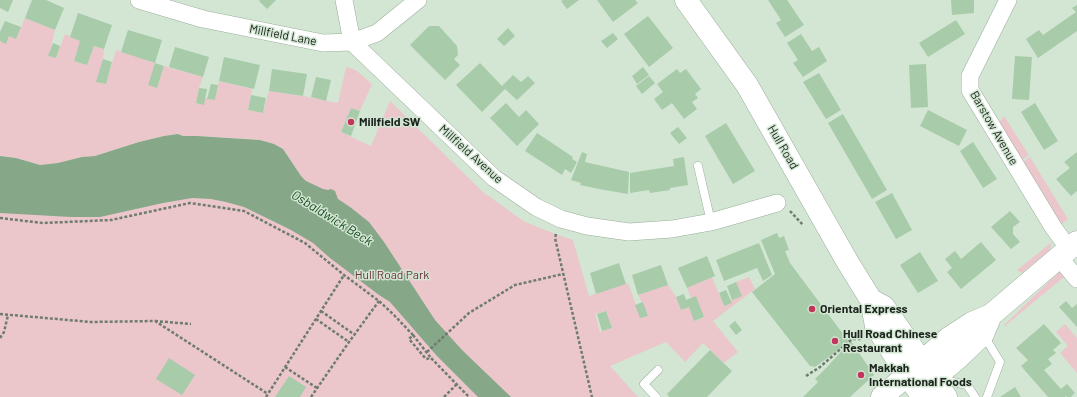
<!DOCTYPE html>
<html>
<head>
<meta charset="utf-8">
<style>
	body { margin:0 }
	canvas { display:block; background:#d2e6d3 }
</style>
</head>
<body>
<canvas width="1077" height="397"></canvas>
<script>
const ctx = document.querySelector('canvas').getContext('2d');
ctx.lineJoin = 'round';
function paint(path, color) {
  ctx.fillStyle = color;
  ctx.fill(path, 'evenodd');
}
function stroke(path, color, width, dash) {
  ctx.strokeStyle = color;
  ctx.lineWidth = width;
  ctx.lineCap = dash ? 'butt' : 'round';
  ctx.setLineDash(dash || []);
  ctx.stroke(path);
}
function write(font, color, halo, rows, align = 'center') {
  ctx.font = font + ' Barlow,sans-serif';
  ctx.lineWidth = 3;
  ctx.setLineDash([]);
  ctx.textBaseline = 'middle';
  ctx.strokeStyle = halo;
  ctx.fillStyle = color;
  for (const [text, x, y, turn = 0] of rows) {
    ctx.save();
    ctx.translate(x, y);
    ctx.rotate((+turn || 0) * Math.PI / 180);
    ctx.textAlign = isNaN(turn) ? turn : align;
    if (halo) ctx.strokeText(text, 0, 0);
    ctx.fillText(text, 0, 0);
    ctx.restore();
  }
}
const green = new Path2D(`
	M25 18 55 30 49 56 56 58 65 34 80 41 74 61 87 65 94 46 104 49 103 59 97 82 106 84 116 50 155 63 148 85 157 88 164 66 203 77 199 88 196 103 204 104 205 98 215 100 219 81 252 89 248 110 263 113 269 91 308 97 338 103 346 67 356 70 372 84 360 111 351 108 341 132 371 146 390 101 483 192 525 222 556 234 573 240 589 296 628 283 641 318 648 315 638 295 668 285 676 297 681 310 689 307 695 321 704 317 691 298 687 288 712 277 724 306 731 303 730 300H732L736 282 749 277 755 289 713 321 738 352 724 363 703 343 685 362 666 342 610 366 638 397H0V190L306 181 301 176 283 149 274 144 261 140 250 139 197 136H183L178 134 164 136 139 142 95 156 82 157 59 163 40 165 16 158 0 156V41L6 43 9 36 16 39ZM606 311 612 328 600 332 595 314Z
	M1004 116 1029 155 1020 161 998 124Z
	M1030 157 1068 219 1062 224 1058 221 1021 163Z
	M1052 242 1049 251 1022 273 1017 270Z
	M1060 271 1069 273 1005 326 1004 325Z
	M1065 324 1077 338V373L1060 353 1068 346 1056 332Z`);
const water = new Path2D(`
	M178 134 183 136H197L260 140 274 144 283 149 301 176 306 181 323 189 328 190 331 189 335 191 338 199 350 207 369 222 384 242 435 320 462 350 511 397H478L437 356 390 302 379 295 330 258 313 243 291 230 244 207 226 202 211 199 192 198 163 203 100 217H71L0 213V156L16 158 40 165 58 163 82 157 95 156 139 142 164 136Z`);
const building = new Path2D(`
	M0 0H13L8 12 0 8Z
	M32 0H46L64 8 55 30 25 18Z
	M260 0H276L267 9 259 1Z
	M563 0H579L567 9 561 1Z
	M597 0H635L638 3 613 22Z
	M768 0H787L804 25 785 37 776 23 781 20Z
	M951 0H974V13L952 15Z
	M1077 5V31L1038 58 1026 39 1039 30 1043 35 1076 12 1072 8Z
	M78 13 112 25 104 49 94 46 87 65 74 61 80 41 70 37Z
	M648 16 673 48 649 67 624 34Z
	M956 20 965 34 928 57 919 43Z
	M5 21 21 27 16 39 9 36 6 44 0 41V32Z
	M429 26H439L457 46 458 55 454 59 460 65 445 80 410 45Z
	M508 28 515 36 504 46 497 39Z
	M128 30 162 40 155 63 121 52Z
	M613 33 618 39 607 48 601 41Z
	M801 34 812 51 819 47 827 61 803 77 793 63 798 60 787 43Z
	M53 43 60 46 56 58 48 56Z
	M175 47 209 57 203 77 169 67Z
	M1015 56 1032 57 1029 100 1012 99Z
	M224 57 260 65 254 89 219 81Z
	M103 59 112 62 106 84 96 82Z
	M155 63 164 66 157 88 148 85Z
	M480 63 502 86 513 75 521 82 528 76 535 83 517 100 505 89 482 112 456 85Z
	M926 64 928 107 911 108 909 65Z
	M643 67 649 75 637 84 632 76Z
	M272 69 307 74 303 96 269 91Z
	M677 69 680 73 686 69 701 89 695 94 698 98 692 102 697 109 684 119 672 103 662 110 654 99 663 92 657 84Z
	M819 73 841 110 826 119 803 82Z
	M649 76 655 83 642 94 636 86Z
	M316 77 331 80 326 101 311 97Z
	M211 84 218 85 215 100 207 99Z
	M199 88 207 89 204 105 196 103Z
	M251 95 266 98 263 113 248 110Z
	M506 103 519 117 526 110 539 124 517 146 490 118Z
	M1035 103 1058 141 1044 150 1021 112Z
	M351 108 360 111 351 136 341 132Z
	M928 110 967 130 959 146 920 126Z
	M843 114 887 190 872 199 828 123Z
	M726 123 755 171 733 184 705 136Z
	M678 127 687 138 679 144 670 133Z
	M537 133 573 157 572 159 577 162 571 173 565 169 562 175 525 151Z
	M973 142 997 179 983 188 960 151Z
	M582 152 587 154 585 162 629 172 628 194 599 189 580 185 581 183 571 180Z
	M1077 152V191L1071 196 1056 179 1070 168 1064 162Z
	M684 157 688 185 670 188V190L650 193 649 190 630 193V173L674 166 673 159Z
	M892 193 912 230 896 239 875 202Z
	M1010 211 1020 222 1013 227V234L1020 242 1011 249 991 227Z
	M777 233 779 238 784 236 789 250 785 251 790 263 849 342 815 367 810 366 752 292 775 274 761 240Z
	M981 242 996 260 961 289 947 272 952 268 945 259 955 251 961 259Z
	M759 243 772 275 763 281 757 268 724 281 716 260Z
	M920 252 938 281 918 293 900 265Z
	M707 256 715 276 687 288 678 268Z
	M619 263 626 284 596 294 590 273Z
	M661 265 668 285 638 295 632 275Z
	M736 282 742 296 732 300 727 286Z
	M726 290 732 303 724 306 719 293Z
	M684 294 686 300 696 296 704 317 694 321 689 307 681 310 676 297Z
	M1066 301 1072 308 1077 304V327L1059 307Z
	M643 302 648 316 640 318 635 305Z
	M606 311 612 328 602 331 597 314Z
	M735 321 742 330 736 335 729 326Z
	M1044 324 1061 343 1053 350 1056 353 1048 359 1052 364 1044 370 1061 389 1067 384 1075 393 1071 397H1067L1066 396 1065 397H1048L1021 366 1028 360 1016 348Z
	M851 341 874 375 850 397H803L818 382 815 379 827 367Z
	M710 350 732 371 707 397H669L667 394Z
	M169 358 195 375 182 395 156 379Z
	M289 376 306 387 300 397H275Z
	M1015 387 1021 397H1000Z`);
const path = new Path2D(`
	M790 211 803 225
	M0 218 43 223 111 220 190 203 244 211 305 243 344 275 379 301 394 315 413 335 409 339 426 359 431 358 469 397
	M556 234 555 238 592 397
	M321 311 355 335
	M0 314 91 322 155 321 268 394
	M316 319 349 342
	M155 321 191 324
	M413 335 431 358
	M0 338 4 332 8 315
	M427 352 469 313 487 302 515 285 563 274
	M285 367 317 388
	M806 376 820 367 852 339H861
	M266 397 344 275
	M311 397 349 342 379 301
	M444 397 456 385`);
const lane = new Path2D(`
	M698 166 711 222
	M983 334 1000 362 987 397
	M940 379 967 385 975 397
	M656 397 644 384 658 370`);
const street = new Path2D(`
	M139 0 203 19 323 43 352 42 377 33 418 0
	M344 0 352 42 494 178 536 207 561 219 587 226 629 232 672 229 711 222 777 203
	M1008 0 970 76V90L1053 227 1069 249
	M1059 257 1077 279`);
const secondary = new Path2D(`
	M919 391 959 357 983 334 991 315
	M882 397 949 338 972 323 991 315 1077 242`);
const primary = new Path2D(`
	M686 0 747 85 847 261 871 300 876 326 907 375 923 397
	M871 300 884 307 946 397`);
const markers = [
	[351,122,4,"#c4355c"],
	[812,309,4,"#c4355c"],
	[835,341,4,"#c4355c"],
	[861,375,4,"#c4355c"]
];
const streetNames = [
	["Millfield Lane",283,35,11],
	["Barstow Avenue",994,128,60],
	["Hull Road",783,147,60],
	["Millfield Avenue",471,154,42]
];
const poiNames = [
	["Millfield SW",359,122],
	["Oriental Express",820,309],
	["Hull Road Chinese",843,334],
	["Restaurant",843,348],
	["Makkah",869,368],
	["International Foods",869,382]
];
const parkNames = [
	["Hull Road Park",392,275]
];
const waterNames = [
	["Osbaldwick Beck",332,218,32]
];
paint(green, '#ebc7cc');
paint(water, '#86a788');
paint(building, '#a8cbaa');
stroke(lane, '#9aad9b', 9);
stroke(street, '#9aad9b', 18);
stroke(secondary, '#9aad9b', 23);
stroke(primary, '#9aad9b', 23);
stroke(path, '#6e7b6f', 2.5, [3, 2]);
stroke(lane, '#fff', 8);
stroke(street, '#fff', 17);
stroke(secondary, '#fff', 22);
stroke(primary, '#fff', 22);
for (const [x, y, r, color] of markers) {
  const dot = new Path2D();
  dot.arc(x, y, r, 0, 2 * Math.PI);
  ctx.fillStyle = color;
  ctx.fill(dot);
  stroke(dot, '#d2e6d3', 1.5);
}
write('12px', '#1c231c', '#d2e6d3', streetNames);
write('bold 12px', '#1c231c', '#d2e6d3', poiNames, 'left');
write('12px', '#6c2f3c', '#d2e6d3', parkNames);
write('italic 13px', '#1a4b21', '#d2e6d3', waterNames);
</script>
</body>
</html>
